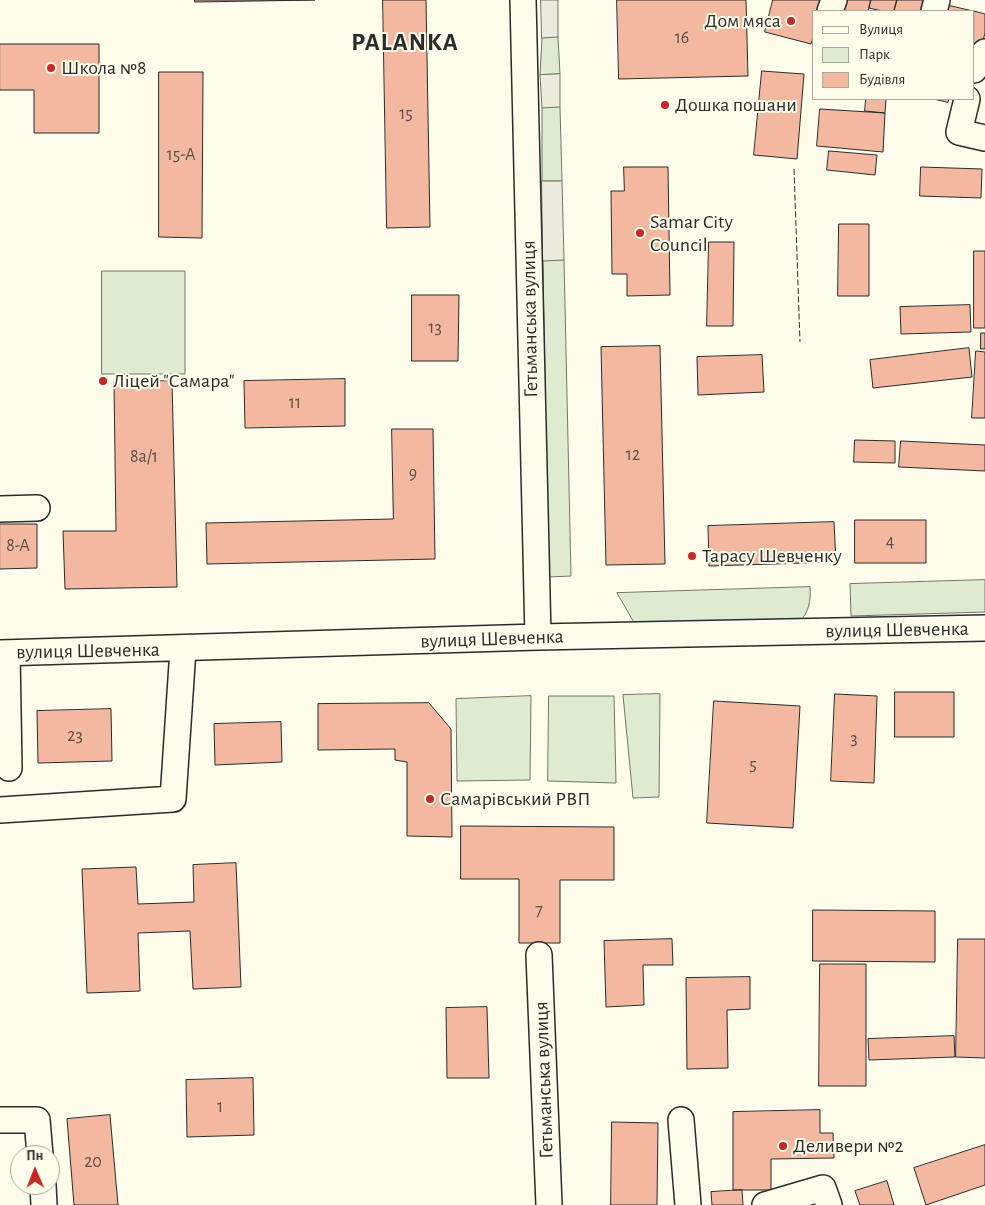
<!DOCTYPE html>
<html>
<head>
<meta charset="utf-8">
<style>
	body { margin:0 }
	#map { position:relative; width:985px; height:1205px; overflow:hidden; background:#fdfbea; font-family:"Alegreya Sans",sans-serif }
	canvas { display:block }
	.legend { position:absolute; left:812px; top:10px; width:162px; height:90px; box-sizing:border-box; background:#fdfbea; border:1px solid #a9a89e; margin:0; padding:6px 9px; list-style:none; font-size:15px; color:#2b2b2b }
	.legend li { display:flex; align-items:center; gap:10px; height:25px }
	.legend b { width:25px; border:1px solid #a9a89e }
	.north { position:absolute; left:10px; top:1145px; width:50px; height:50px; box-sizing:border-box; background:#fdfbea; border:1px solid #a9a89e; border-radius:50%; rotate:359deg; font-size:14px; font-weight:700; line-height:20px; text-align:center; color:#2b2b2b }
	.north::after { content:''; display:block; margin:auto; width:18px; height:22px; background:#c62828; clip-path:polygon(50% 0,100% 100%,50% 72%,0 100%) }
</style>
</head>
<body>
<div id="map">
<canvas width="985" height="1205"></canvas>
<ul class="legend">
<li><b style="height:6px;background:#fdfbea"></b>Вулиця</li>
<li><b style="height:14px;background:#deebd1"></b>Парк</li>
<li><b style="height:14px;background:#f2b8a0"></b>Будівля</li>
</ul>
<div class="north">Пн</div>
</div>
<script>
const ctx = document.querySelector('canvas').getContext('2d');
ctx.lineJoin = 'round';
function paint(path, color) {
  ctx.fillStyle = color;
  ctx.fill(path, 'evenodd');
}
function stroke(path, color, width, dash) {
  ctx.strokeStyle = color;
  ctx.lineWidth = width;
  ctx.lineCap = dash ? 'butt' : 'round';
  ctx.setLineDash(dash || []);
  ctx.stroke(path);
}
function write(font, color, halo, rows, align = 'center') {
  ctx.font = font + ' "Alegreya Sans",sans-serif';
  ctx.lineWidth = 4;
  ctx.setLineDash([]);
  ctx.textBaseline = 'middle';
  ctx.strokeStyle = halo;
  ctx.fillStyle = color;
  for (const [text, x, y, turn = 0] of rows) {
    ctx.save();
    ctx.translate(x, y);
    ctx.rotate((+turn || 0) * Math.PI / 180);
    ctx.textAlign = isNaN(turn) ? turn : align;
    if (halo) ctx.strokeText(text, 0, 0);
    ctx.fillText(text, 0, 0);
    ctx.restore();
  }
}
const green = new Path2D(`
	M558 37 560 74 540 75 542 38Z
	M560 107 562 181H542V108Z
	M564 260 571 576 548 577 543 261Z
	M102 271H185V374H102Z
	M985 580V612L851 616 850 584Z
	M810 587C811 602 809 611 799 623L636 626 617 593Z
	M660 694 659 797 633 798 623 695Z
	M531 696 530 780 457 781 456 699Z
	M549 696H614L616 783 548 781Z`);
const parking = new Path2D(`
	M541 0H558V37L542 38Z
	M560 74V107L542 108 540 75Z
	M542 181H562L564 260 543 261Z`);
const building = new Path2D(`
	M195 0H315L195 2Z
	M383 0H426L430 227 387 228Z
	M617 0H746L748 76 619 79Z
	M773 0H823L820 11H814V34L811 44 765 32Z
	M847 0H871L868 11H844Z
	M871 0H897L894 11H882L869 8Z
	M897 0H926L923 11H894Z
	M947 5 973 11H945Z
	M974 11 985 14V33L981 48 974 46Z
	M0 44H99V133H34V90H0Z
	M762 71 804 74 797 159 754 155Z
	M159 72H203L202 238 159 237Z
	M866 99H886L885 113 865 111Z
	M934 99H949L948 102Z
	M820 109 885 113 883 152 817 146Z
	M829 151 877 155 875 175 827 170Z
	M624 167H668L670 295 627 296V274H612L611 191H624Z
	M921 167 982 169 981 198 920 196Z
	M839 224H869V296H838Z
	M709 242H734L733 326H707Z
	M974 251H985V328H974Z
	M412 295H459L458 361H412Z
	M970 305 971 332 901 334 900 307Z
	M981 333H985V349H981Z
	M660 346 665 564 606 565 601 347Z
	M969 348 972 377 873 388 870 360Z
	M976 351 985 352V418H972Z
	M762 355 764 392 698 395 697 357Z
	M345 379V426L245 428 244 381Z
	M172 381 177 587 65 589 63 531H116L114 382Z
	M392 429H433L435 559 207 564 206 523 393 519Z
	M855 440 895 441V463L854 462Z
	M901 441 985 445V471L899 467Z
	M855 520H926V563H855Z
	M834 522 836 562 709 566 708 526Z
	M0 524H37V568L0 569Z
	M895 692H954V737H895Z
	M835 694 877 696 874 783 831 781Z
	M714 701 800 706 793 828 707 823Z
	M429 703 451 729 452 837 407 836V762L395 760V749L318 750V704Z
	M111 709 112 761 38 763 37 711Z
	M281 722 282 762 215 765 214 724Z
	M461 826 614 827V880H560V943H519V879H461Z
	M236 863 241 987 193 989 190 931 138 933 140 991 87 993 82 869 136 867 138 904 194 902 193 865Z
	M813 910 935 911V962L813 961Z
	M672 939 673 965H643L644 1005 606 1007 604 941Z
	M958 939H985V1058L956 1057Z
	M820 964H866V1086H819Z
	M750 977V1009L727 1010 728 1068 687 1069 686 978Z
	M487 1007 489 1078H447L446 1008Z
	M954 1036 955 1057 869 1060 868 1039Z
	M253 1078 254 1135 187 1137 186 1080Z
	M820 1110V1133H833L834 1158 771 1159V1190H733V1112Z
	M110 1115 118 1205H74L67 1119Z
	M612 1122 658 1123 657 1205H611Z
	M985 1145V1185L926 1205 914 1168Z
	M887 1181 894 1205H860L855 1191Z
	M742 1190 743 1205H712L711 1192Z`);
const minor = new Path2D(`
	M523 0 538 637
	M830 11 834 0
	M934 11 937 0
	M974 70 975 63 985 52
	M967 99 959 132 985 138
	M0 509 37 508
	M0 653 538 637 985 628
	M7 653 9 768
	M0 810 173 799 183 649
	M539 955 549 1205
	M0 1120H37L40 1155
	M681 1120 688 1205
	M43 1185 44 1205
	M765 1205 823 1188 829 1205`);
const fence = new Path2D(`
	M794 169 800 342`);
const markers = [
	[791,21,5,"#c62828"],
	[51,68,5,"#c62828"],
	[665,105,5,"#c62828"],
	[640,233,5,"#c62828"],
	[103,381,5,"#c62828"],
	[692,556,5,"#c62828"],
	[430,799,5,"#c62828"],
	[783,1146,5,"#c62828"]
];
const numberNames = [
	["16",682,38],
	["15",406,114],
	["15-А",181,155],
	["13",435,328],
	["11",295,403],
	["12",633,455],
	["8а/1",144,457],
	["9",413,474],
	["4",890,542],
	["8-А",18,546],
	["23",75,736],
	["3",854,739],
	["5",753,765],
	["7",539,911],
	["1",220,1107],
	["20",93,1162]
];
const poiNames = [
	["Дом мяса",781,21,"right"],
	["Школа №8",61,68],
	["Дошка пошани",675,105],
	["Samar City",650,222],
	["Council",650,245],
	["Ліцей \"Самара\"",113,381],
	["Тарасу Шевченку",702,556],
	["Самарівський РВП",440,799],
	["Деливери №2",793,1146]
];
const streetNames = [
	["Гетьманська вулиця",530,319,-91],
	["вулиця Шевченка",897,630,-1],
	["вулиця Шевченка",492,639,-2],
	["вулиця Шевченка",88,651,-1],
	["Гетьманська вулиця",544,1080,-92]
];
const districtNames = [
	["PALANKA",405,42]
];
paint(green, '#deebd1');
stroke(green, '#74746e', 1);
paint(parking, '#eceadb');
stroke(parking, '#74746e', 1);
paint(building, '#f2b8a0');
stroke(building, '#2b2b2b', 1);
stroke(minor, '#2b2b2b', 28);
stroke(minor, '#fdfbea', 25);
stroke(fence, '#2b2b2b', 1, [6, 2.5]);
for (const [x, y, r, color] of markers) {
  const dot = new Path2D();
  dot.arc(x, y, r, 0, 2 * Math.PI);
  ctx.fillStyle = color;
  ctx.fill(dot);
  stroke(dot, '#fdfbea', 2);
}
write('18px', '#5d4e48', null, numberNames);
write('20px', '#2b2b2b', '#fdfbea', poiNames, 'left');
write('20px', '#2b2b2b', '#fdfbea', streetNames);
ctx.letterSpacing = '1px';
write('bold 25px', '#2b2b2b', '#fdfbea', districtNames);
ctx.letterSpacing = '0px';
</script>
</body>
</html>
